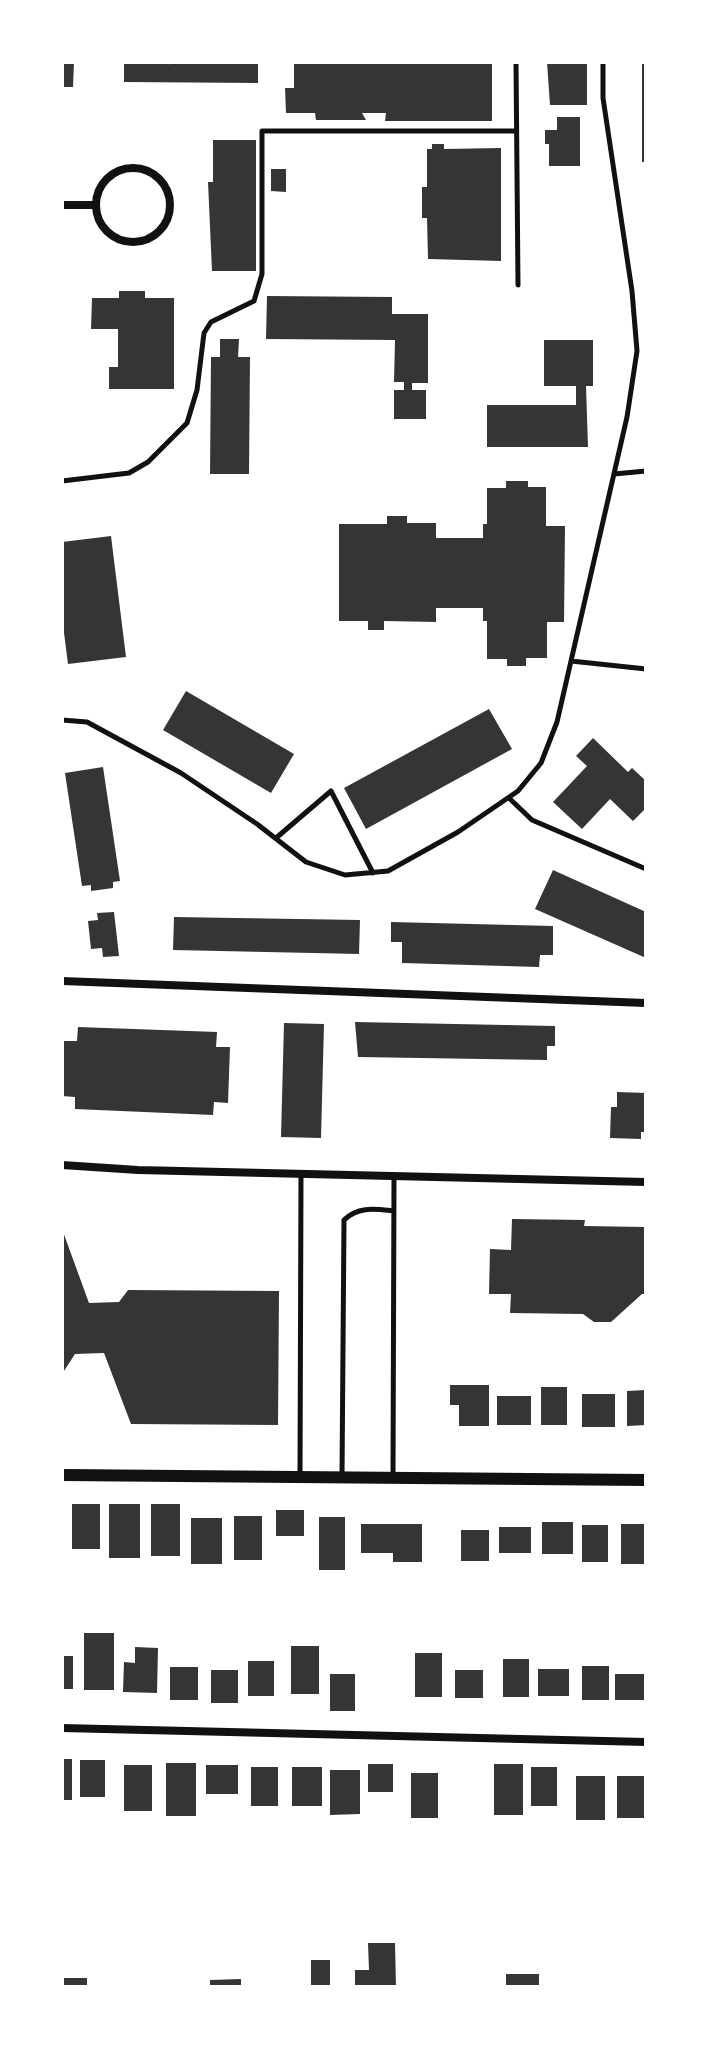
<!DOCTYPE html>
<html>
<head>
<meta charset="utf-8">
<style>
	body { margin:0 }
	#map { position:relative; width:708px; height:2049px; overflow:hidden; background:#fff; font-family:Overpass,sans-serif }
	canvas { display:block }
	.frame { position:absolute; inset:0; border:64px solid #fff; pointer-events:none }
</style>
</head>
<body>
<div id="map">
<canvas width="708" height="2049"></canvas>
<div class="frame"></div>
</div>
<script>
const ctx = document.querySelector('canvas').getContext('2d');
ctx.lineJoin = 'round';
function paint(path, color) {
  ctx.fillStyle = color;
  ctx.fill(path, 'evenodd');
}
function stroke(path, color, width, dash) {
  ctx.strokeStyle = color;
  ctx.lineWidth = width;
  ctx.lineCap = dash ? 'butt' : 'round';
  ctx.setLineDash(dash || []);
  ctx.stroke(path);
}
const building = new Path2D(`
	M62 62H74L73 87H62Z
	M124 62H168V65L169 62H258V83L124 82Z
	M294 62H492V121H385L386 113H362L366 120H316L315 113H286L285 88H294Z
	M547 62H587V105H550Z
	M642 62H646V162H642Z
	M557 117H580V166H549V144H545V130H557Z
	M213 140H256V271H212L208 182H213Z
	M432 144H444V149L501 148V261L428 259 427 218H422V187H427V149H432Z
	M271 169H286V192L271 191Z
	M119 291H145V298H174V389H109V367H118V329H91L92 298H119Z
	M267 296 392 297V314H428V383H412V390H426V419H394V390H404V382H394L395 340 266 339Z
	M220 339H239L238 357H250L249 474H210L211 357H220Z
	M544 340H593V386H586L588 447H487V405H576V386H544Z
	M506 481H528V487H546V526H565L564 622H547V658H526V666H507V659H487V621H483V608H436V622L384 621V630H368V621H339V524H387V516H407V523H436V538H483V524H487V488H506Z
	M111 536 126 657 68 664 62 617V542Z
	M186 691 294 754 271 793 163 730Z
	M489 709 512 749 366 829 344 788Z
	M593 738 628 772 632 768 646 781V808L633 821 610 799 582 829 553 802 587 766 576 756Z
	M103 767 120 881 113 882V888L91 891V885L82 886 65 773Z
	M553 870 646 912V958L535 909Z
	M114 912 119 956 103 957 102 948 91 949 88 921 98 920 97 913Z
	M174 917 360 920 359 954 173 950Z
	M391 922 553 926V955H540L539 967 402 963V942H391Z
	M355 1022 555 1026V1046H547V1060L358 1057Z
	M284 1023 324 1024 321 1138 281 1137Z
	M78 1027 217 1032 216 1047H230L228 1103 214 1102 213 1115 75 1109V1097L62 1096 64 1041H77Z
	M617 1092 646 1093V1132H641V1139L610 1138 611 1107H617Z
	M512 1219 585 1220 584 1226 646 1227V1294H642L611 1322H594L583 1314 510 1313 511 1294H489L490 1249 511 1250Z
	M62 1229 89 1303 119 1302 128 1290 279 1291 278 1425 131 1424 104 1353 75 1354 62 1374Z
	M450 1385H489V1426H459V1405H450Z
	M541 1387H567V1425H541Z
	M646 1390V1425L627 1426V1391Z
	M582 1394H615V1427H582Z
	M497 1396H531V1425H497Z
	M72 1504H100V1549H72Z
	M109 1504H140V1558H109Z
	M151 1504H180V1556H151Z
	M276 1510H304V1536H276Z
	M234 1516H262V1560H234Z
	M319 1517H345V1570H319Z
	M191 1518H222V1564H191Z
	M542 1522H573V1554H542Z
	M361 1524H422V1562H393V1553H361Z
	M621 1524H646V1564H621Z
	M582 1525H608V1562H582Z
	M499 1527H531V1553H499Z
	M461 1530H489V1561H461Z
	M84 1633H114V1690H84Z
	M291 1646H319V1694H291Z
	M135 1647 158 1648 157 1693 123 1692 124 1662 135 1663Z
	M415 1653H442V1697H415Z
	M62 1656H73V1689H62Z
	M503 1659H529V1697H503Z
	M248 1661H274V1696H248Z
	M582 1666H609V1700H582Z
	M170 1667H198V1700H170Z
	M538 1669H569V1696H538Z
	M211 1670H238V1703H211Z
	M455 1670H483V1698H455Z
	M330 1674H355V1711H330Z
	M615 1674H646V1700H615Z
	M62 1759H72V1800H62Z
	M80 1760H105V1797H80Z
	M166 1763H196V1816H166Z
	M368 1764H393V1792H368Z
	M494 1764H523V1815H494Z
	M124 1765H152V1811H124Z
	M206 1765H238V1794H206Z
	M251 1767H278V1806H251Z
	M292 1767H322V1806H292Z
	M531 1767H557V1806H531Z
	M330 1770H360V1814L330 1815Z
	M411 1773H438V1818H411Z
	M576 1776H605V1820H576Z
	M617 1776H646V1818H617Z
	M368 1943H395L396 1987H355V1970H369Z
	M311 1960H330V1987H311Z
	M506 1974H539V1987H506Z
	M62 1978H87V1987H62Z
	M241 1979V1987H210V1980Z`);
const service = new Path2D(`
	M516 62 518 285
	M614 474 646 471
	M62 481 129 473 148 462 187 423 197 390 204 333 211 322 254 301 262 274V131H516
	M571 661 646 669
	M62 720 87 722 181 773 257 824 306 862 345 875 388 871 458 832 518 791 541 763 557 722 627 417 637 351 632 291 603 98V62
	M509 798 532 820 646 869
	M276 838 331 791 373 873
	M342 1476 344 1220C358 1206 375 1209 394 1211
	M393 1476 394 1177
	M300 1477 301 1174`);
const minor = new Path2D(`
	M96 205a37 37 0 1 1 74 0a37 37 0 1 1-74 0Z
	M62 205H96
	M62 981 646 1003
	M62 1165 138 1170 646 1182
	M62 1728 646 1742`);
const tertiary = new Path2D(`
	M62 1475 646 1480`);
paint(building, '#353535');
stroke(service, '#111', 5);
stroke(minor, '#111', 8);
stroke(tertiary, '#111', 12);
</script>
</body>
</html>
